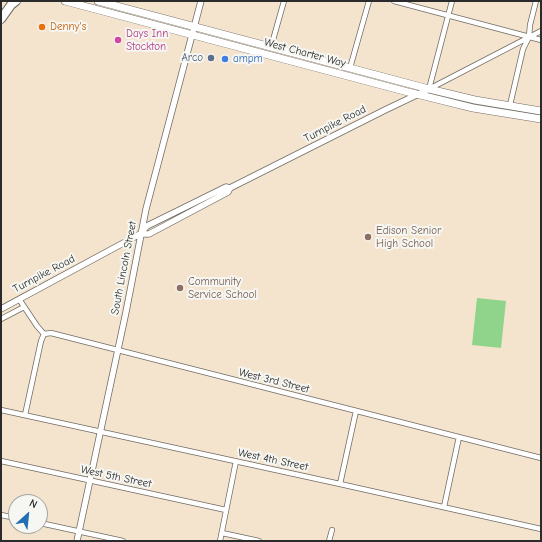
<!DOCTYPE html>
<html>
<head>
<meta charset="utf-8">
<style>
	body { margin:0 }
	#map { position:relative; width:542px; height:542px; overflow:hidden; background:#f4e4ce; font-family:"Comic Neue",sans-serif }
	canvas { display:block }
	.frame { position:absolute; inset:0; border:2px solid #2b2b2b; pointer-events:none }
	.north { position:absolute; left:8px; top:494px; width:40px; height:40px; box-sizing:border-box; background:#f6f6f2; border:1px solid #a5a5a2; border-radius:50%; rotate:27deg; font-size:11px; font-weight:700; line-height:16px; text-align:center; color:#2b2b2b }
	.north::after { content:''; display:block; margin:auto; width:14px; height:18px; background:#1f6fb2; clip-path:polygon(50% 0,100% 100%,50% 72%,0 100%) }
</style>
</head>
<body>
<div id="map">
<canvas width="542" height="542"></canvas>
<div class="frame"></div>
<div class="north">N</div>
</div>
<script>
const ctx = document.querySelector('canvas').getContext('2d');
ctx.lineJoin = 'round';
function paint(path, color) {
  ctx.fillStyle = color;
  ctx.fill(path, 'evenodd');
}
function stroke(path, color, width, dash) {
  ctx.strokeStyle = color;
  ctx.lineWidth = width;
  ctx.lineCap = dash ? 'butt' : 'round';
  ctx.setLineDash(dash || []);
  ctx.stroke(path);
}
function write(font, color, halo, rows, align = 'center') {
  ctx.font = font + ' "Comic Neue",sans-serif';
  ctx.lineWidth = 4;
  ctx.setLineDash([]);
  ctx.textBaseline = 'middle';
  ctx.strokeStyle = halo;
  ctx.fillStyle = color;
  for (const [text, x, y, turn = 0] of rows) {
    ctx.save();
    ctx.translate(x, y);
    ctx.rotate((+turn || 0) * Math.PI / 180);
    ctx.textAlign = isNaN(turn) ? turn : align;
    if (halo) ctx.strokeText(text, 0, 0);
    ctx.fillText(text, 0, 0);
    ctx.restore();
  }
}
const green = new Path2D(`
	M477 298 506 301 501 348 472 345Z`);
const minor = new Path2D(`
	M394 1 541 40
	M271 47 284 1
	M350 68 369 1
	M429 89 541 31
	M429 89 452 1
	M510 105 523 49 529 37 530 25 536 1
	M19 299 37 326 44 334 51 333 541 458
	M1 319 24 307
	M1 410 340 484 541 529
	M25 415 41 341 44 334
	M1 461 226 510
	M340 484 356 411
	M444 507 459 437
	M1 515 16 518
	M40 523 123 541
	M222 533 259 541
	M220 541 236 461
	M329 541 332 530`);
const tertiary = new Path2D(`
	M140 234H149L228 192 230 188 385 110 429 89
	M1 309 140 234 147 226 222 189 226 187 230 188
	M77 541 126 312 146 209 201 1`);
const primary = new Path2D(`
	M65 1 404 91 473 108 541 119
	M98 1 429 89 475 100 541 111`);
const motorway = new Path2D(`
	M1 19 11 5 16 1`);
const markers = [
	[42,27,4,"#e8710a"],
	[118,40,4,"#d1479c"],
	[211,58,4,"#5c6f8a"],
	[225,59,4,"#3f7fe0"],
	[368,237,4,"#8d6e63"],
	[180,288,4,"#8d6e63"]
];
const foodNames = [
	["Denny's",50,27]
];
const hotelNames = [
	["Days Inn",126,34],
	["Stockton",126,47]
];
const streetNames = [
	["West Charter Way",305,53,15],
	["Turnpike Road",335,124,-27],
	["South Lincoln Street",124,268,-79],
	["Turnpike Road",44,274,-28],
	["West 3rd Street",274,381,14],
	["West 4th Street",273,460,12],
	["West 5th Street",116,477,12]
];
const serviceNames = [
	["Arco",203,58]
];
const shopNames = [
	["ampm",233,59]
];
const educationNames = [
	["Edison Senior",376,231],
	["High School",376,244],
	["Community",188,282],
	["Service School",188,295]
];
paint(green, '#90d38b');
stroke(minor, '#716c64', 6);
stroke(tertiary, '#716c64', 7);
stroke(primary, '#716c64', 8);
stroke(motorway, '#716c64', 10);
stroke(minor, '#fff', 4.5);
stroke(tertiary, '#fff', 5.5);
stroke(primary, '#fff', 7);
stroke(motorway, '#fff', 8);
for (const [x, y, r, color] of markers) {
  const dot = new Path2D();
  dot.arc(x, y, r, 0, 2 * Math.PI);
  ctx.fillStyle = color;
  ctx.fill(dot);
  stroke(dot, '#f6f6f2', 1.5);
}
write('11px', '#c56008', '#f6f6f2', foodNames, 'left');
write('11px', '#b23c85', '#f6f6f2', hotelNames, 'left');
write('11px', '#2b2b2b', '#f6f6f2', streetNames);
write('11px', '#4e5e75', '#f6f6f2', serviceNames, 'right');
write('11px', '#366cbe', '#f6f6f2', shopNames, 'left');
write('11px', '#785e54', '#f6f6f2', educationNames, 'left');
</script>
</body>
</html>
